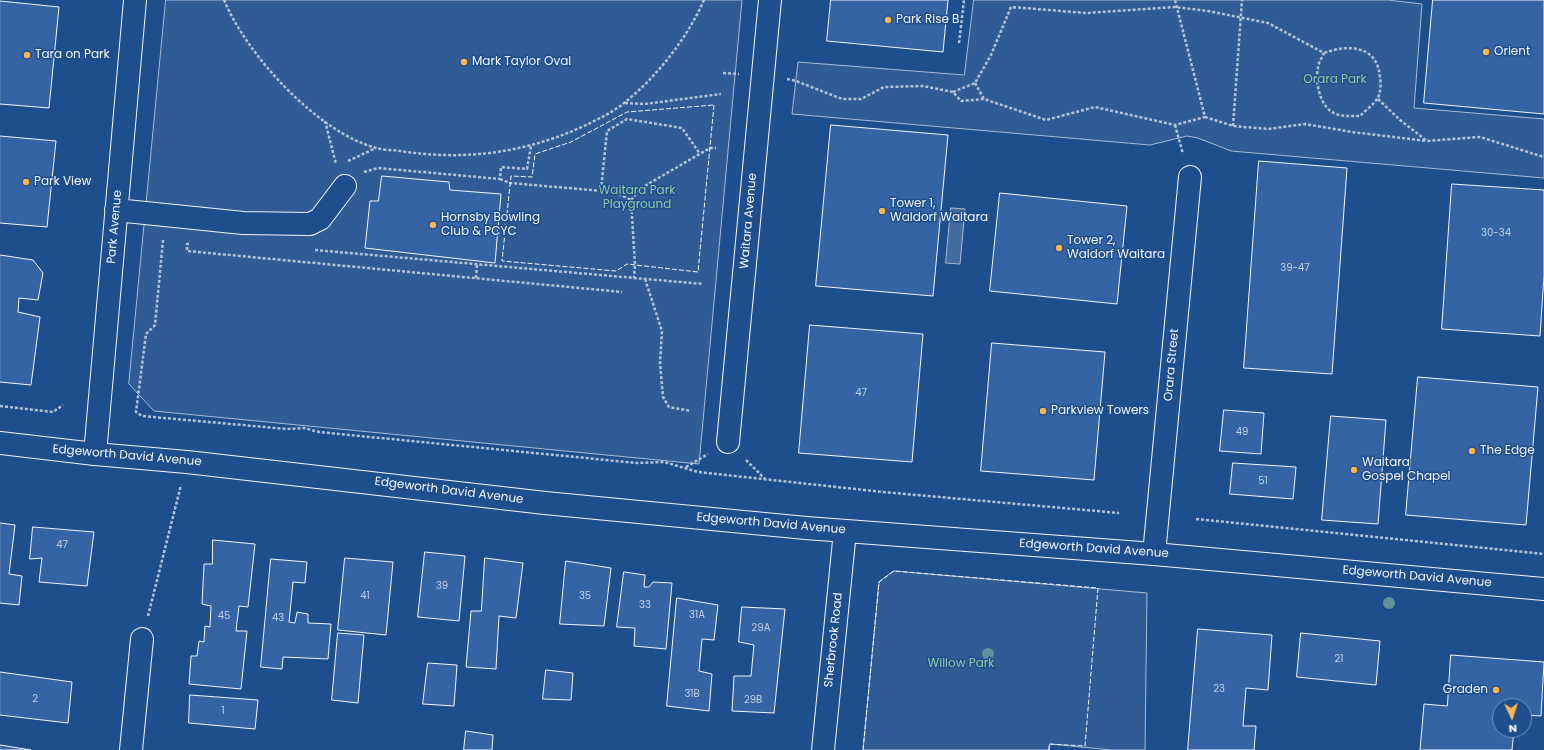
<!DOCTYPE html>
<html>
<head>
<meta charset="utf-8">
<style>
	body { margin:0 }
	#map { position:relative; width:1544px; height:750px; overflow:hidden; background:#1f4e8c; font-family:Poppins,sans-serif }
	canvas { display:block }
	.north { position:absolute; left:1492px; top:698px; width:40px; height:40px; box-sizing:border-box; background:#1f4e8c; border:1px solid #7391ba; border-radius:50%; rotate:176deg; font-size:11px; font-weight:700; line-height:16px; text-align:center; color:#f2f6ff }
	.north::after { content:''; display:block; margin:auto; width:14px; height:18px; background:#ffb74d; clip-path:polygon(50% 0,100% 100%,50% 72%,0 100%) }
</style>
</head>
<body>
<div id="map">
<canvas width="1544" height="750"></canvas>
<div class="north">N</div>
</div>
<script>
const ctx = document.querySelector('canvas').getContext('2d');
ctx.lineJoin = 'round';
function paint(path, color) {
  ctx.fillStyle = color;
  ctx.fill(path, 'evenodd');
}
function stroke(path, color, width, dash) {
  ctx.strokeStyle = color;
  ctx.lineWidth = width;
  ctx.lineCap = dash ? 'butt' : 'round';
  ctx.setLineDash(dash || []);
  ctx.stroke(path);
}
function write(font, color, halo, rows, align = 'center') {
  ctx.font = font + ' Poppins,sans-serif';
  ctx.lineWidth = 3;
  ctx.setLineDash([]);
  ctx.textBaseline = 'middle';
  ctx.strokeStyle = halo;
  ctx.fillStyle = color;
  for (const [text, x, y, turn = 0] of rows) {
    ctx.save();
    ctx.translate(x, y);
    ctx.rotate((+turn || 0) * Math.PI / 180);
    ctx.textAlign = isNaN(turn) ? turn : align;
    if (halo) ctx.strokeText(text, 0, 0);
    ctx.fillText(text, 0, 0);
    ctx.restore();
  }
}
const built = new Path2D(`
	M166 0H742L699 464 154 411 129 384Z
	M974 0H1388L1422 4 1414 108 1544 119V178L1231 151 1198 138 1187 136 1150 145 792 114 798 62 964 75Z
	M894 571 1147 593 1145 750H1112L1050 744 1049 750H863L879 582Z`);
const water = new Path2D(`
	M951 208 965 209 960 264 946 263Z`);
const building = new Path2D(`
	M831 0H948L943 52 827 41Z
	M1433 0H1544V114L1424 103Z
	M0 1 59 7 49 108 0 104Z
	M831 125 948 135 933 296 816 286Z
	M0 136 56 141 47 227 0 223Z
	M1259 161 1347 168 1332 374 1244 368Z
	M382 176 449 182 450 190 501 194 495 263 365 248 370 201H378Z
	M1452 184 1544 190V276L1540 336 1442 329Z
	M1000 193 1127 206 1117 304 990 291Z
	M0 255 33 260 43 273 38 300 19 298 18 312 40 317 31 385 0 382Z
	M810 325 923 334 912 462 799 453Z
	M992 343 1105 352 1094 480 981 471Z
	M1418 377 1538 387 1526 525 1406 515Z
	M1224 410 1264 413 1261 454 1220 451Z
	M1331 416 1386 420 1378 524 1322 520Z
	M1233 463 1296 467 1293 499 1230 494Z
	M0 523 15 525 9 574 22 576 19 605 0 603Z
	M33 527 94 532 87 586 39 582 42 558 30 559Z
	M213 540 255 544 248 607 239 606 236 631H247L241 689 189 684 191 656H197L199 641 204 642 205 626 210 627 211 606 202 604 204 564H212Z
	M425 552 465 556 459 621 418 617Z
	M345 558 393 562 386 635 338 630Z
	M485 558 523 563 516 618 499 616 496 669 466 667 471 611H481Z
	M271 559 307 562 305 583 293 582 289 622 295 623 297 612 308 614V623L331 624 328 659 283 657 282 669 261 667Z
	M566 561 611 568 604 626 560 624Z
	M624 572 645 575 644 587H649L653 582 672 583 666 649 634 646 635 628 617 627Z
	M677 598 718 605 714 640 702 639 699 671 712 674 709 711 667 706Z
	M742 607 785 609 774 713 732 711 734 676H751L754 645 739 642Z
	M1198 629 1272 635 1268 690 1246 688 1243 726H1256L1254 750H1188Z
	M338 633 364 635 358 703 332 700Z
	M1301 633 1380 641 1376 685 1297 677Z
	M1451 655 1544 662 1541 716 1524 715V706H1500V730H1514L1512 750H1420L1424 704 1447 706Z
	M428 663 457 665 454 706 423 704Z
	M546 670 573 673 571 700 543 699Z
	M0 672 72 682 68 723 0 715Z
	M190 695 258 700 255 729 189 723Z
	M466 731 493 735 492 750H464Z
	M0 745 31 750H0Z`);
const path = new Path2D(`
	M224 0C247 55 317 132 376 148 383 150 392 150 400 151 465 161 525 153 584 126 598 119 612 113 624 103 656 78 688 37 704 0
	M959 43 964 0
	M723 73 739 74
	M787 79 796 81 842 99H861L884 87 923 86 953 92 961 101 984 99 1046 120 1095 107 1175 125 1205 117 1175 0
	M975 83 984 99
	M953 92 975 83 991 55 1011 7 1086 13 1175 7 1208 11 1268 23 1324 53C1322 58 1318 63 1318 68 1315 82 1320 107 1334 113 1342 117 1351 116 1360 116 1365 111 1373 105 1377 99 1381 94 1381 84 1380 78 1378 45 1348 44 1324 53
	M1378 99 1400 120 1427 141 1480 137 1544 157
	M625 103 645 104 721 94
	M1205 117 1233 126 1268 129 1305 124 1352 132 1427 141
	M325 121 336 164
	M1175 125 1183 154
	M1233 126 1242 0
	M348 161 376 148
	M364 172 378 168 500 179 501 167 527 169 531 146
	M500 179 510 183 614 192 631 200 635 265 634 278
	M601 190 607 131 627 119 682 128 700 154
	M631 200 643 187 710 148H716
	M163 240 155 325 146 334 136 412 142 416 287 429 304 428 319 432 637 463 664 462 698 472 883 492 1119 513
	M189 244H187V251L622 292
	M315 250 703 284
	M476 278 477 264
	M645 279 662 331 660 363 663 397 669 407 691 411
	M0 406 53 412 63 405
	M746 460 765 479
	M686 467 708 454
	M1196 519 1544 554
	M148 616 181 485`);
const minor = new Path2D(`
	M116 210 243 223 310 224 320 219 345 186
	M728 442 770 0
	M95 454 135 0
	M1154 554 1190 177
	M131 750 142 639`);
const major = new Path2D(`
	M0 443 95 454 187 462 545 503 806 528 1154 554 1544 589
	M823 750 845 531`);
const fence = new Path2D(`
	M714 105 698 272 627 264 616 271 502 261 511 176 532 177 535 154 571 142 627 112Z
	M863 750 879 582 894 571 1098 588 1085 746 1049 744V750`);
const trees = [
	[1389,603],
	[988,654]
];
const markers = [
	[888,20,4,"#ffb74d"],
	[1486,52,4,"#ffb74d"],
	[27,55,4,"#ffb74d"],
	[464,62,4,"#ffb74d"],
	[26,182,4,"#ffb74d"],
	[882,211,4,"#ffb74d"],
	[433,225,4,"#ffb74d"],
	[1059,248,4,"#ffb74d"],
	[1043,411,4,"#ffb74d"],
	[1472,451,4,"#ffb74d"],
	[1354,470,4,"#ffb74d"],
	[1496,690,4,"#ffb74d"]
];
const numberNames = [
	["30-34",1496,233],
	["39-47",1295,268],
	["47",861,393],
	["49",1242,432],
	["51",1263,481],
	["47",62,545],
	["39",442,586],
	["41",365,596],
	["35",585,596],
	["33",645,605],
	["31A",697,615],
	["45",224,616],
	["43",278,618],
	["29A",761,628],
	["21",1339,659],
	["23",1219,689],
	["31B",692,694],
	["2",35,699],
	["29B",753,700],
	["1",223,711]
];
const poiNames = [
	["Park Rise B",896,20],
	["Orient",1494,52],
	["Tara on Park",35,55],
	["Mark Taylor Oval",472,62],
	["Park View",34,182],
	["Tower 1,",890,204],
	["Waldorf Waitara",890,218],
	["Hornsby Bowling",441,218],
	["Club & PCYC",441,232],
	["Tower 2,",1067,241],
	["Waldorf Waitara",1067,255],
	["Parkview Towers",1051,411],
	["The Edge",1480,451],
	["Waitara",1362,463],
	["Gospel Chapel",1362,477],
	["Graden",1488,690,"right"]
];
const parkNames = [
	["Orara Park",1335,80],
	["Waitara Park",637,191],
	["Playground",637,205],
	["Willow Park",961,664]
];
const streetNames = [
	["Waitara Avenue",749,221,-85],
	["Park Avenue",115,227,-85],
	["Orara Street",1172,365,-85],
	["Edgeworth David Avenue",127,456,5],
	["Edgeworth David Avenue",449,491,7],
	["Edgeworth David Avenue",771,524,5],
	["Edgeworth David Avenue",1094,549,4],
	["Edgeworth David Avenue",1417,577,5],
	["Sherbrook Road",834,640,-84]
];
paint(built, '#305b95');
stroke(built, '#a8bbd7', 1);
paint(water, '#446ba0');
stroke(water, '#a8bbd7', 1);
paint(building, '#3563a3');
stroke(building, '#f2f6ff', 1);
stroke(minor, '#f2f6ff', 24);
stroke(major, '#f2f6ff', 24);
stroke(path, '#b3c4dc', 2.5, [3, 2]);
stroke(minor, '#1f4e8c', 22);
stroke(major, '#1f4e8c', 22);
stroke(fence, '#f2f6ff', 1, [5, 2]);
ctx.fillStyle = '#61919a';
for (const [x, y] of trees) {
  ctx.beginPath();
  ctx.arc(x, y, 6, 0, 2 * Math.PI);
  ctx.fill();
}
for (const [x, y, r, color] of markers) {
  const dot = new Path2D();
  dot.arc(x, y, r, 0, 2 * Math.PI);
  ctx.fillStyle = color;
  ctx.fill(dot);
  stroke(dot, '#1f4e8c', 1.5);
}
write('10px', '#c3d1e8', null, numberNames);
write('12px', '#f2f6ff', '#1f4e8c', poiNames, 'left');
write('12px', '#97c8a6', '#1f4e8c', parkNames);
write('12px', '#f2f6ff', '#1f4e8c', streetNames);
</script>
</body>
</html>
